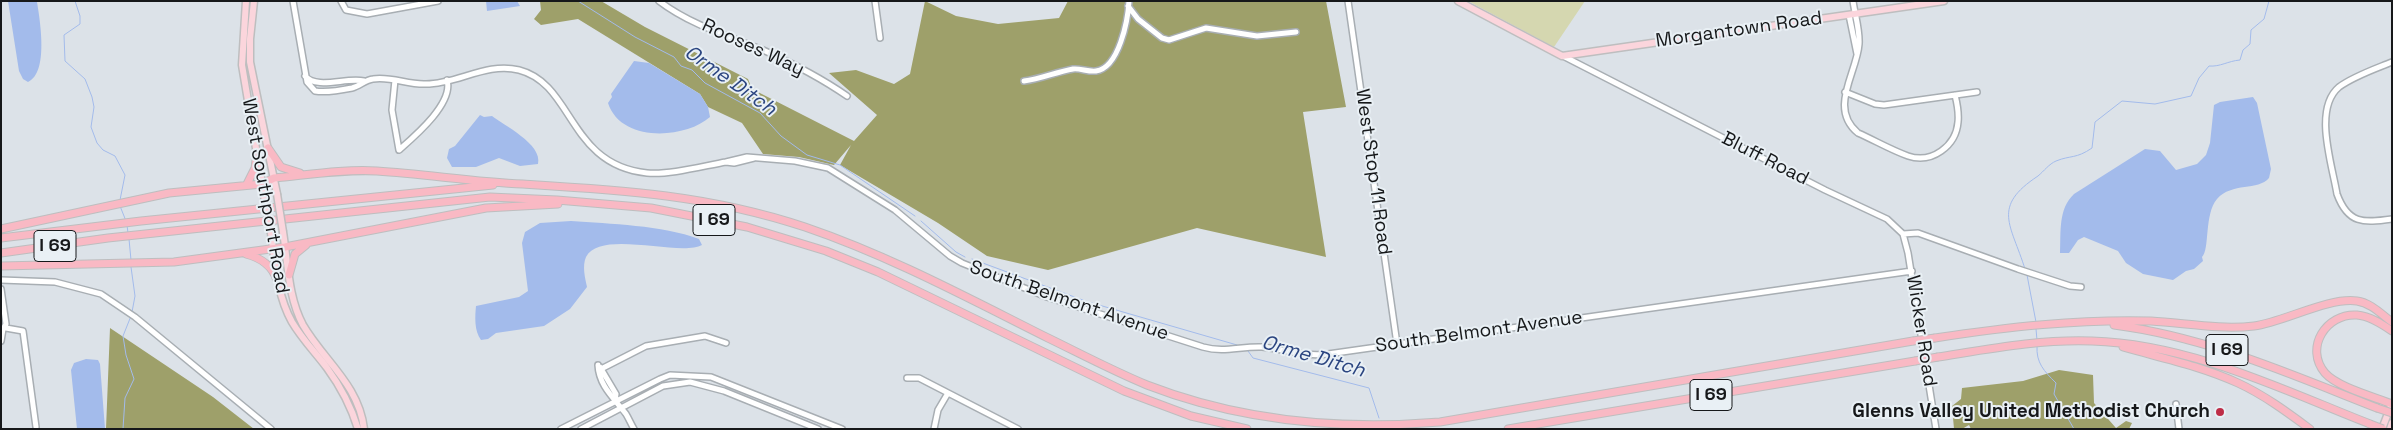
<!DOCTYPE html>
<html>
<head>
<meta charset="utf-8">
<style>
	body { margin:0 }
	#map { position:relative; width:2393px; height:430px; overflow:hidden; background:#dce2e8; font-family:"Space Grotesk",sans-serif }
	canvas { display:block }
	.frame { position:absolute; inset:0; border:2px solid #16181a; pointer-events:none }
</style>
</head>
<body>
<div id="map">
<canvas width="2393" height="430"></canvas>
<div class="frame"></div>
</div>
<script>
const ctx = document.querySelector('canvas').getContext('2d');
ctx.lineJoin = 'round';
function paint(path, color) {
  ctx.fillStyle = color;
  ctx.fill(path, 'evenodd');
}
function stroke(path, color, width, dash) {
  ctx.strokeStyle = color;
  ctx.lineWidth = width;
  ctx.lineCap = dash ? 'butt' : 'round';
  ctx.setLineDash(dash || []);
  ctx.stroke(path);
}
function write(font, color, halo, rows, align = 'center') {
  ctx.font = font + ' "Space Grotesk",sans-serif';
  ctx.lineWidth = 4;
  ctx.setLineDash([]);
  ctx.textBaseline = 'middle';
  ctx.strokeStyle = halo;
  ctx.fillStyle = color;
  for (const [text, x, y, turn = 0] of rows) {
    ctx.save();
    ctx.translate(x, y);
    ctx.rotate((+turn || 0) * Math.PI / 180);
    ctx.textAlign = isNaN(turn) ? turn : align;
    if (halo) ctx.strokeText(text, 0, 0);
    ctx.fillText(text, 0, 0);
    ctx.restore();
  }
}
const green = new Path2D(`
	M1468 1H1585L1554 47Z`);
const forest = new Path2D(`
	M540 1H601L645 27 748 79 752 89 854 141 877 115 829 73 856 70 894 84 910 74 925 1 956 16 998 24 1059 18 1068 1H1326L1346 107 1303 112 1326 257 1197 228 1048 270 987 256 938 223 840 165 851 145 834 165 799 157 763 154 742 123 708 107 700 94 578 19 541 25 534 19 541 10Z
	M110 328 213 397 254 429H106Z
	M2059 370 2093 375 2094 403 2116 428 2126 421 2132 423 2129 429H1971L1969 425 1962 429H1954L1952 406 1961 399 1962 388 2023 381Z`);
const water = new Path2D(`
	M8 1 37 2C40 20 49 73 28 82L23 79 19 71Z
	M486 1H517L520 6 487 11Z
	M634 61 649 63 700 94 708 107 710 117C685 139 621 143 608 103L612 97 611 94Z
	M2253 97 2257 103 2271 169 2269 178C2258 191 2232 182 2217 199 2204 214 2210 250 2202 257L2203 261 2194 269 2186 271 2173 280 2143 274 2126 263 2118 251 2084 237 2078 240 2069 253H2060C2061 232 2058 209 2074 194L2145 149 2160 151 2176 170 2197 164 2206 155 2210 143 2214 105 2220 102Z
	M480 115 484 117 492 116C503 125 543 144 538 164L520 166 499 158 476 167H452L447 158 449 149 455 146Z
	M571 221C610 224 662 225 699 239L702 245C680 257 600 229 586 257 582 266 585 278 587 287L570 309 544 326 496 333 488 339 481 340C474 331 475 316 476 306L519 297 528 291 522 243 525 232 540 223Z
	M86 359 98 360 100 364 105 429H77L71 370 74 363Z`);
const stream = new Path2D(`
	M75 1 80 16V24L64 35 65 61 85 79 92 97 94 107 91 127 97 143 103 150 115 156 125 175 120 200
	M578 1 635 37 674 57 681 66 692 70 705 83 760 113 781 136 807 155 840 165 915 216
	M120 206 126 221
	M921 221 956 252 965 257
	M127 225 128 233
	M129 239 131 260
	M972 259 1088 302
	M131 267 135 296 132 312
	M2025 269C2011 224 1991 207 2038 176 2044 171 2049 164 2056 161 2071 155 2076 159 2092 148L2095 122 2122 101 2155 104 2191 96 2199 78 2209 66C2220 67 2228 61 2240 60L2243 50 2250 44 2251 30 2264 19 2269 1
	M2027 275 2036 322
	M1092 303 1237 345
	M2036 329 2037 340
	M2037 346C2036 363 2044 371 2056 383L2054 394 2074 429
	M1248 351 1253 358 1369 388 1379 418
	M123 429 125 398 134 379 126 355 123 336 131 316`);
const minor = new Path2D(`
	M293 1 307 82 315 91C326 93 342 90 352 88 360 86 365 80 373 79 391 76 408 85 426 84 458 84 486 62 519 70 574 84 568 165 647 173 670 175 703 166 726 162L734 163 754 158
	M341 1 346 10 367 14 438 1
	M659 1C689 24 728 36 763 50 792 63 821 78 847 96
	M875 1 880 38
	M1348 1 1397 344
	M1853 1C1855 15 1860 31 1859 44 1857 73 1828 108 1858 133 1874 140 1891 150 1908 156 1932 164 1956 146 1958 122 1959 113 1957 103 1955 95
	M1128 6 1138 19 1162 38 1169 40 1206 28 1257 36 1296 32
	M1849 15 1857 54
	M1563 56 1825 190 1887 219 1903 234 1908 253 1936 429
	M2392 62C2375 69 2354 76 2339 87 2313 109 2332 164 2337 194 2348 224 2363 223 2392 219
	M305 76C317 90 346 77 364 81
	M395 80 392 110 399 150C415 136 454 103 447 80
	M1024 81C1041 79 1056 72 1073 69 1080 68 1088 72 1096 71 1119 68 1128 20 1129 1
	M1845 92 1875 104 1884 105 1977 92
	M726 162 747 157 795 161 828 168 895 210 950 256 962 263 1047 297 1203 347C1224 353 1241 346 1262 347 1284 349 1304 357 1328 354L1912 271
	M1903 234 1918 233 2018 269 2070 286 2081 287
	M1 280 55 282 101 294 135 317 271 429
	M1 289 6 324 3 329 1 341
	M6 328 23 331 36 427
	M598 365C599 386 614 398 626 414 629 419 631 424 634 429
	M600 367 616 394 615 401
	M603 368 646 346 705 336 726 343
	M907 378H919L1018 429
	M2176 404 2179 429
	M561 429 660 379 670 375 711 377 842 429
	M581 429 663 386 690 382 724 391 818 429
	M934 429 938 410 948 393`);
const major = new Path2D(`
	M246 1 242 65 264 196
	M254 1 250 39V62L277 194
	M1458 1 1562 56 1944 1
	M283 232C288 263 288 297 303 325 324 361 359 385 364 429
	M271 233C275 263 277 295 292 322 302 339 315 352 327 368 341 387 351 406 358 429
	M2382 429 2390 408
	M2390 429 2392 423`);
const highway = new Path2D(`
	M268 148 281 167 300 173
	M247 184 255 168 257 153
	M1 229 169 193 262 184 274 178C307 175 343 169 377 171 426 174 474 182 523 184 622 190 709 195 805 227 890 256 968 298 1048 338 1081 354 1113 371 1147 385 1240 421 1342 430 1440 422L1913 341
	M1 238 141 221 493 185
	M1 253 108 238 490 197 557 200 651 208 747 227 826 251 878 272 1124 391 1191 416 1247 429
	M246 254C261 258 272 265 277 280
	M1 266 174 262 285 247 486 208 558 204
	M289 275 295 254 306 245
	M2114 325C2207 337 2290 374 2377 408
	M2392 331C2382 324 2370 316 2357 315 2326 313 2304 348 2325 373 2337 387 2375 397 2392 404
	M1935 338C2007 327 2078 319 2151 321 2185 323 2220 330 2254 326 2284 322 2328 297 2357 301 2371 303 2381 314 2392 322
	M2123 347C2162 358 2201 366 2238 383 2264 395 2287 412 2310 429
	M1938 357C1989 349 2041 339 2092 341 2190 344 2281 389 2370 424
	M1508 429 1915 361`);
const majorBridge = new Path2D(`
	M277 194 283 232
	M264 196 271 233`);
const highwayBridge = new Path2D(`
	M1913 341 1935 338
	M1915 361 1938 357
	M2377 408 2392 413
	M2370 424 2383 429`);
const markers = [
	[2220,412,5,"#be2d46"]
];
const shields = [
	[714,220,42],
	[55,246,42],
	[2227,350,42],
	[1711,395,42]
];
const shieldNames = [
	["I 69",714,220],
	["I 69",55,246],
	["I 69",2227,350],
	["I 69",1711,395]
];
const streetNames = [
	["Morgantown Road",1739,30,-8],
	["Rooses Way",753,48,25],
	["Bluff Road",1765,159,27],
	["West Stop 11 Road",1373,172,82],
	["West Southport Road",265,196,80],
	["South Belmont Avenue",1069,301,19],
	["Wicker Road",1921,331,81],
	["South Belmont Avenue",1479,332,-8]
];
const poiNames = [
	["Glenns Valley United Methodist Church",2210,412]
];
const waterNames = [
	["Orme Ditch",730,81,35],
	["Orme Ditch",1313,357,16]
];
paint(green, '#d5d7b0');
paint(forest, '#9ea06a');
paint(water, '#a3bbeb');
stroke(stream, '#a3bbeb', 1);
stroke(minor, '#a8aeb3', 8);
stroke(major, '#bebebf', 9);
stroke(highway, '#bebebf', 9);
stroke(minor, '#fff', 5);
stroke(major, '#fbd5dc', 6);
stroke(highway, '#f9b9c4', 7);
stroke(majorBridge, '#bebebf', 9, []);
stroke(highwayBridge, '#bebebf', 9, []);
stroke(majorBridge, '#fbd5dc', 6);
stroke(highwayBridge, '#f9b9c4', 7);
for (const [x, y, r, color] of markers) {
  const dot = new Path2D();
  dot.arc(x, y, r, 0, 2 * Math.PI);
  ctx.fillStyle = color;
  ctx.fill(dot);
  stroke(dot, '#e9f0f5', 2);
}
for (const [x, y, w] of shields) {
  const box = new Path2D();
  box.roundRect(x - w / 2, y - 15.5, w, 31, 4);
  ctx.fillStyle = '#e9f0f5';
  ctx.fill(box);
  stroke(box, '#16181a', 1);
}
write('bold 18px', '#16181a', null, shieldNames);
write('19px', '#16181a', '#e9f0f5', streetNames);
write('bold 19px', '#16181a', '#e9f0f5', poiNames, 'right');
write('italic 20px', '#2b4580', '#e9f0f5', waterNames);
</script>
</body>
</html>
